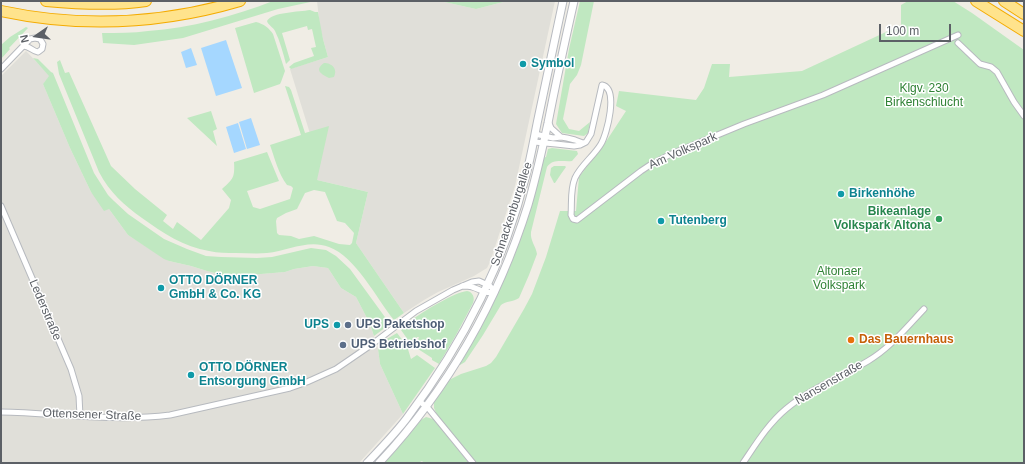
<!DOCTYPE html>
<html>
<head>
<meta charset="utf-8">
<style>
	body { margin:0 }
	#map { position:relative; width:1025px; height:464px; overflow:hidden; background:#f0ede5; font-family:Arial,sans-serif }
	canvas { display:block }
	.frame { position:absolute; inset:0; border:2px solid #5c6066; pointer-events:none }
	.north { position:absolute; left:16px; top:16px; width:40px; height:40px; -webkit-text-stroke:3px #fff; paint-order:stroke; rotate:257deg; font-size:11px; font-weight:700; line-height:16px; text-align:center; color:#5c6066 }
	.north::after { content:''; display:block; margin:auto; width:14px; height:18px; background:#5c6066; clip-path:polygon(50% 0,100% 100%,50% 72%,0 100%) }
	.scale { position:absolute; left:879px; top:24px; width:72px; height:18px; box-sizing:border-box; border:2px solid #5c6066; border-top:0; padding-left:5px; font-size:12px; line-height:14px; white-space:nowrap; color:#5c6066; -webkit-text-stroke:3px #fff; paint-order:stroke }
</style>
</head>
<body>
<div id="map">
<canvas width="1025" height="464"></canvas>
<div class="frame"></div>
<div class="north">N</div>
<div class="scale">100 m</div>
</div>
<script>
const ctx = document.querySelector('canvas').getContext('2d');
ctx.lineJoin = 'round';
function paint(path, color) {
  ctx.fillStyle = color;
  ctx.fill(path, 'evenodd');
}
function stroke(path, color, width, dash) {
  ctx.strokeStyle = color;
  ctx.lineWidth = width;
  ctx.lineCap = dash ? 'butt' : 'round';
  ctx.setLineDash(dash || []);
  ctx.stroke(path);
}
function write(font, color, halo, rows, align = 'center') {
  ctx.font = font + ' Arial,sans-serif';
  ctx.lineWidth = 3;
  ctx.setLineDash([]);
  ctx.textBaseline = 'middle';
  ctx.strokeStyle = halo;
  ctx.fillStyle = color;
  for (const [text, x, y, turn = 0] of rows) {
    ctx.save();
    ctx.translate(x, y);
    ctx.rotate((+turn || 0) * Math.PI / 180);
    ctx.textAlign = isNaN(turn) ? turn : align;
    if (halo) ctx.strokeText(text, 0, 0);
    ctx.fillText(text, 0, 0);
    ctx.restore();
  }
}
const industrial = new Path2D(`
	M317 1H440L476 9 507 1H555L515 186 490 262 487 268 474 276 438 292 424 300 404 313 356 243 368 192 317 180 312 140 290 69 328 57 320 28Z
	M26 51 50 76 43 84 70 148 91 192 109 209 128 235 169 261 191 266 207 271 227 276H237L285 272 294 269 313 266 328 268 341 288 356 297 370 324 378 349 380 364 403 414 359 463H1V76Z`);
const green = new Path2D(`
	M273 1H315L278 9 183 38 134 45 103 43 102 33C118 33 133 33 148 31 190 28 235 16 273 1Z
	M440 1H507L476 9Z
	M580 1H594L581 65 577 75 570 84 563 119 569 129 579 131 590 122 588 133 584 136 562 133 556 124 569 49Z
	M908 1H953L972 13 1024 50V463H476L437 415 434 408V401L449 380 461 374 486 366 491 363 496 357 524 309 532 294 546 257 560 211H576L579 177 607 140 626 111 616 106 619 91 696 100 704 88 712 64H730L729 77 802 71 901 25V5Z
	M310 10 315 12H318L323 39 328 57 291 69 289 67 294 63 314 56 311 48 316 47 312 29 308 30 307 26 282 33 290 60 286 64C283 53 280 41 275 31 273 27 268 25 267 21 272 12 299 12 310 10Z
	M256 22C264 24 269 28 273 34L285 71 281 82 280 84 254 93 235 28Z
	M26 27 28 28 9 48 10 49 1 59V45L10 37Z
	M33 58 38 59 51 72 53 73 94 173 108 195 114 201 128 214 164 239 187 249 206 256 221 257 257 258 272 257 311 248 326 250 336 256 350 269 390 324 374 336 370 324 356 297 341 288 328 268 313 266 294 269 285 272 237 276H227L207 271 191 266 169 261 164 259 128 235 109 209 104 211 91 192 70 148 43 84 49 76Z
	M60 60 65 73 69 72 111 166 135 189 167 215 163 221 173 229 177 222 201 240 229 208 231 200 222 189C233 179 235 178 234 162L267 152 279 181 247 191 253 207 260 209 290 199 293 188 291 186 287 185C278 173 275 159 270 145L301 135 285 86 289 87 291 90 305 133 329 126 317 180 368 192 356 243 404 313 394 320C376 298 356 257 329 247 308 239 288 251 267 253 257 254 246 253 236 253 227 253 218 253 209 251 184 247 163 233 142 218 124 205 110 193 99 172L59 74 57 62ZM314 190 325 192 337 221 345 223 354 233 352 243 350 245 339 244 314 236 299 239 291 236 279 235 277 233 276 221 277 218 286 213 297 209 305 193Z
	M324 63C332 63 338 69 334 77L329 78C321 74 314 70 324 63Z
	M211 111 217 129 213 131 217 146 187 118Z
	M552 148 577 151 578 154 572 161C563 162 553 158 547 167L531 232C530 241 536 246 537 254L529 275 519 298C513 302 506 301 501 305L483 335 465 362 460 365V364C485 322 507 278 523 232 531 208 537 183 543 158L546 157 548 149Z
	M554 166H565L566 167 561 174 555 183H554L550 175 551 168Z
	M467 291C473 292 475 298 473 303L456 335 439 364 432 360V358L418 349 416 345 419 337H417L413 346 411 344 401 330C405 327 408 323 412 320 422 312 455 292 467 291Z
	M397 333 407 346 411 359 417 355 435 368 403 414 380 364 378 349 385 340Z
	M426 417 433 419 439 426 469 463H424L422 461 418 463H383L421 420Z`);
const water = new Path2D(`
	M226 40 242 88 216 96 201 48Z
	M191 48 197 65 186 68 181 52Z
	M251 118 260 145 247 149 239 122Z
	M238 123 246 149 234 153 226 127Z`);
const minor = new Path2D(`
	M958 43 980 64 991 67 997 72 1014 102 1024 116
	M1 69 30 39 35 38 40 39 43 44 42 49 38 52C32 51 30 46 23 46
	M548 121 551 128 561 137
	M535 134 553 138 561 137 567 138 575 140 583 143
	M534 142 556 144 574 146 580 145 586 142 591 134 602 85C619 88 607 134 601 144 594 156 581 165 575 178 570 190 572 203 571 215L573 219 577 220 641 171 650 165 669 155 744 124 823 95 958 35
	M1 206 71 369 79 396 80 416
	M419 401 428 408 473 463
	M1 412C57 413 113 422 170 415L290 388 307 382 336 369 371 345 416 311 453 290 472 282 479 281 490 286 495 292C484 294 482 290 472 287 469 286 465 286 462 286
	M743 463C756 444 768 424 786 409 811 388 841 377 868 361 890 348 906 328 924 309`);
const secondary = new Path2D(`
	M367 463C381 448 395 434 407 418 462 345 504 264 526 175 531 157 534 138 538 119 546 80 555 40 563 1
	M379 463C448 389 498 301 528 205 536 178 542 150 548 123 556 82 565 41 574 1`);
const motorway = new Path2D(`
	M46 1C79 4 113 6 146 1
	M976 1 1024 31
	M1004 1 1024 14
	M1 11C81 28 162 24 240 1`);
const markers = [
	[523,64,4,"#0f9aa8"],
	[841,194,4,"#0f9aa8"],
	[939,219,4,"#2e9e5b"],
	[661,221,4,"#0f9aa8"],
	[161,288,4,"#0f9aa8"],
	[337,325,4,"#0f9aa8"],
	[348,325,4,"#5c6f8a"],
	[851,340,4,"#e8710a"],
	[343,345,4,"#5c6f8a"],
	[191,375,4,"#0f9aa8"]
];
const cultureNames = [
	["Symbol",531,64],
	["Birkenhöhe",849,194],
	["Tutenberg",669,221],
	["OTTO DÖRNER",169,281],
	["GmbH & Co. KG",169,295],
	["UPS",329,325,"right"],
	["OTTO DÖRNER",199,368],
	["Entsorgung GmbH",199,382]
];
const parkNames = [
	["Klgv. 230",924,89],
	["Birkenschlucht",924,103],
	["Altonaer",839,272],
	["Volkspark",839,286]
];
const streetNames = [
	["Am Volkspark",683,151,-24],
	["Schnackenburgallee",512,214,-72],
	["Lederstraße",45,310,67],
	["Nansenstraße",829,383,-30],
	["Ottensener Straße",92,415,2]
];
const leisureNames = [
	["Bikeanlage",931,212],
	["Volkspark Altona",931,226]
];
const serviceNames = [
	["UPS Paketshop",356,325],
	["UPS Betriebshof",351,345]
];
const foodNames = [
	["Das Bauernhaus",859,340]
];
paint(industrial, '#e0dfd9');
paint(green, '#c0e8c1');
paint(water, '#a5d7ff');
stroke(minor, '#b7babf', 7);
stroke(secondary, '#b8bbc1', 9);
stroke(motorway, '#f4ab00', 12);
stroke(minor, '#fff', 5);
stroke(secondary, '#fff', 7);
stroke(motorway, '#ffe38c', 10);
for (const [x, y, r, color] of markers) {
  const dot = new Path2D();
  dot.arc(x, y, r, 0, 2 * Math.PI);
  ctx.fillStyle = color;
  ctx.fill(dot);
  stroke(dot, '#fff', 1.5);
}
write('bold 12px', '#0d838f', '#fff', cultureNames, 'left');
write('12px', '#308235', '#fff', parkNames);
write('12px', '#5c6066', '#fff', streetNames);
write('bold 12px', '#27864d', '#fff', leisureNames, 'right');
write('bold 12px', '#4e5e75', '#fff', serviceNames, 'left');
write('bold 12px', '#c56008', '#fff', foodNames, 'left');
</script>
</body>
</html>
